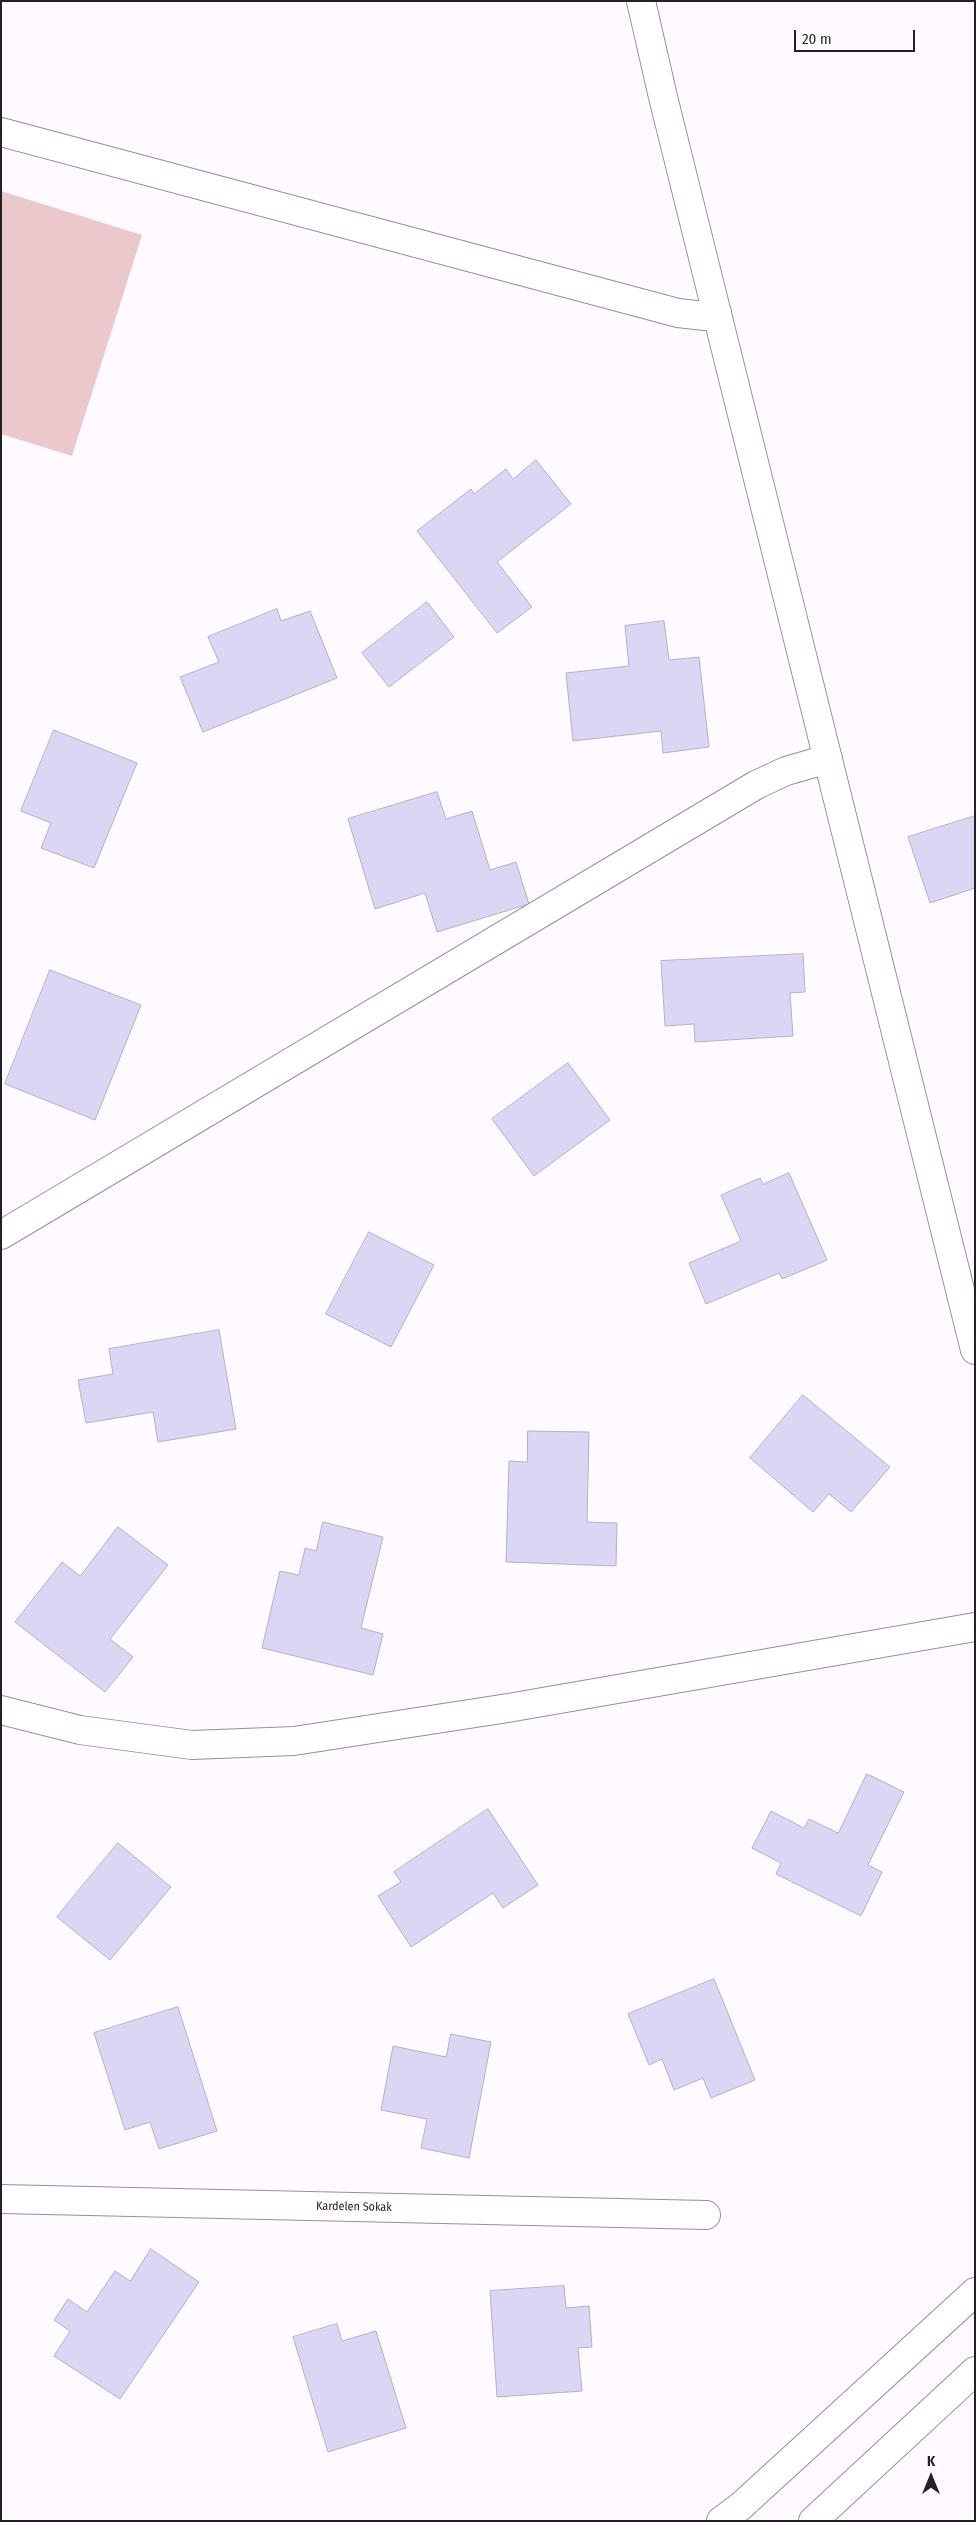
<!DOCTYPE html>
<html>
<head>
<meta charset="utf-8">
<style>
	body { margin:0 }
	#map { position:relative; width:976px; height:2522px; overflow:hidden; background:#fefaff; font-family:"Fira Sans Condensed",sans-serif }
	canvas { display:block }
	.frame { position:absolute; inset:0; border:2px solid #261f28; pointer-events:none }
	.north { position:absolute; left:906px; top:2452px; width:50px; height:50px; -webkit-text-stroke:4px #fff; paint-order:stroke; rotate:0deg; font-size:14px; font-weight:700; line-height:20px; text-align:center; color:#261f28 }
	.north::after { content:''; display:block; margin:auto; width:18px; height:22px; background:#261f28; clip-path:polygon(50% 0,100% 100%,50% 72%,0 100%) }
	.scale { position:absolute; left:794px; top:30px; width:121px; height:22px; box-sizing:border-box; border:2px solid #261f28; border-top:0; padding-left:6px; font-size:15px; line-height:18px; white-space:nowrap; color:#261f28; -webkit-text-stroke:4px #fff; paint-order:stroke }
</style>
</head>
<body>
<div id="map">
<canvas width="976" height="2522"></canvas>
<div class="frame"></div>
<div class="north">K</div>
<div class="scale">20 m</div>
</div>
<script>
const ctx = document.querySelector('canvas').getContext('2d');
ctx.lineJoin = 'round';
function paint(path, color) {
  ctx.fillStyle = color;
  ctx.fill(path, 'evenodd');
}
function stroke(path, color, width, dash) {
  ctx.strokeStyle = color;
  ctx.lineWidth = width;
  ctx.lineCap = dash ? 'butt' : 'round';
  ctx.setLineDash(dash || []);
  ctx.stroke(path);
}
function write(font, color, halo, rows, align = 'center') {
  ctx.font = font + ' "Fira Sans Condensed",sans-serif';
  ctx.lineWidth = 5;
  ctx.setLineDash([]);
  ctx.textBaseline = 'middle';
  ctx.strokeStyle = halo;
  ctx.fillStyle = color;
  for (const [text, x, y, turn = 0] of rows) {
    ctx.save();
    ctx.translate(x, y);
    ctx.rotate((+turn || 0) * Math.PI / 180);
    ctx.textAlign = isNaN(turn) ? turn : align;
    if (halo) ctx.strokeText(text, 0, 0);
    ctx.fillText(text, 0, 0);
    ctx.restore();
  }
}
const green = new Path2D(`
	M1 191 142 235 72 456 1 434Z`);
const building = new Path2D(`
	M536 460 571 504 497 562 532 607 497 633 417 531 471 489 474 494 506 469 513 479Z
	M427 602 454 637 389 687 362 653Z
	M277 609 281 621 310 611 337 678 203 732 180 677 219 662 208 637Z
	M664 621 669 660 699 657 709 747 663 753 661 731 573 741 566 673 629 666 625 626Z
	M54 730 137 763 94 868 41 848 51 823 21 811Z
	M437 792 446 819 472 811 490 870 516 862 529 904 437 932 425 893 375 909 348 819Z
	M975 816V888L930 903 908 837Z
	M803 954 805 992 790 993 793 1036 695 1042 694 1024 665 1026 661 961Z
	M50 970 141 1005 95 1120 5 1084Z
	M568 1063 610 1120 534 1176 492 1119Z
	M789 1173 827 1260 782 1279 779 1273 706 1304 689 1263 741 1241 721 1195 760 1178 763 1184Z
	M369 1232 434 1265 391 1347 326 1314Z
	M219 1330 236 1429 158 1442 153 1412 86 1423 78 1380 113 1374 109 1349Z
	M803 1395 890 1467 851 1512 829 1494 813 1512 750 1458Z
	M528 1431 589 1432 587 1522 617 1523 616 1566 506 1562 509 1461 527 1462Z
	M323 1522 383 1537 361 1628 383 1634 373 1675 262 1648 280 1571 299 1575 305 1548 316 1551Z
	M118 1527 168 1565 110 1639 133 1657 105 1692 15 1622 62 1562 80 1576Z
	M867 1774 904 1792 868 1865 882 1872 861 1916 776 1874 781 1863 752 1848 771 1811 804 1828 809 1819 838 1833Z
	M488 1809 538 1885 503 1908 493 1893 411 1947 378 1896 401 1882 394 1872Z
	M118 1843 171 1887 110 1960 57 1917Z
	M714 1979 755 2080 711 2098 703 2078 674 2090 662 2059 649 2065 628 2014Z
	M178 2007 217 2131 159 2149 150 2122 125 2130 94 2033Z
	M451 2034 491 2042 469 2158 421 2148 427 2119 381 2110 393 2046 446 2057Z
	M151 2249 199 2282 120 2399 54 2356 70 2331 54 2320 68 2299 87 2312 115 2271 130 2281Z
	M564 2286 566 2308 589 2306 592 2347 578 2348 582 2391 497 2397 490 2291Z
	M337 2324 342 2341 376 2331 406 2428 328 2452 293 2337Z`);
const minor = new Path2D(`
	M1 132 678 313 705 316 717 313
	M1 1235 756 785 786 771 828 759
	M1 2199 706 2215`);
const tertiary = new Path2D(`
	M641 1 663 97 975 1350
	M1 1710 80 1730 192 1745 294 1741 508 1708 975 1627`);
const secondary = new Path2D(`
	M721 2521 741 2506 975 2292
	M813 2521 975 2371`);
const streetNames = [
	["Kardelen Sokak",354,2207,1]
];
paint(green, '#ebc8cc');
paint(building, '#dbd6f4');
stroke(building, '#b4afcc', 1);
stroke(minor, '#9c8aa1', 30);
stroke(tertiary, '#9c8aa1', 30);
stroke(secondary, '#9c8aa1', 30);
stroke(minor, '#fff', 28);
stroke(tertiary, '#fff', 28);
stroke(secondary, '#fff', 28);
write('12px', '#261f28', '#fff', streetNames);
</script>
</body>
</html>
